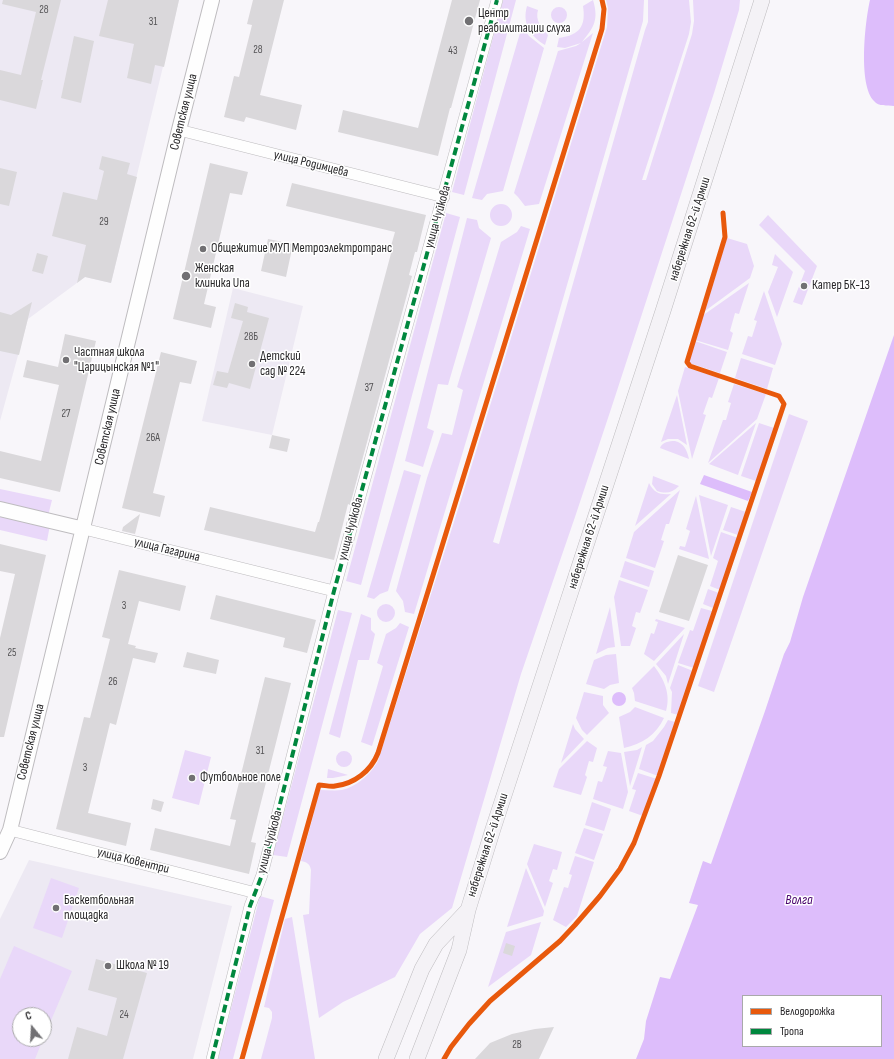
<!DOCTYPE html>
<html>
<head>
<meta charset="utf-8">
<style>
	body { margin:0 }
	#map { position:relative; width:894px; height:1059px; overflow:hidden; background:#f8f6fa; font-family:"Sofia Sans Condensed",sans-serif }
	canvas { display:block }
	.legend { position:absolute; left:742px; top:995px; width:140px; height:52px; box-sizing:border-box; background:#fff; border:1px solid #a9a9aa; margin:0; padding:5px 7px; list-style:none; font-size:12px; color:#29282a }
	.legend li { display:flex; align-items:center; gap:8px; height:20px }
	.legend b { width:20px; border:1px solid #a9a9aa }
	.north { position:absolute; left:12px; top:1007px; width:40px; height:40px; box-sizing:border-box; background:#fff; border:1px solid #a9a9aa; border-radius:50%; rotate:342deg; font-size:11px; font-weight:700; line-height:16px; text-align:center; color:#29282a }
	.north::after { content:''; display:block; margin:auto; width:14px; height:18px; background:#717073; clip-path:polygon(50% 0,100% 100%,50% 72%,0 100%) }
</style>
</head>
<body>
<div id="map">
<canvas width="894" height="1059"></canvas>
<ul class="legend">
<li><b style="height:5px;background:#e8590c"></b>Велодорожка</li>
<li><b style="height:5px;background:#00873e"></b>Тропа</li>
</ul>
<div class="north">С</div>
</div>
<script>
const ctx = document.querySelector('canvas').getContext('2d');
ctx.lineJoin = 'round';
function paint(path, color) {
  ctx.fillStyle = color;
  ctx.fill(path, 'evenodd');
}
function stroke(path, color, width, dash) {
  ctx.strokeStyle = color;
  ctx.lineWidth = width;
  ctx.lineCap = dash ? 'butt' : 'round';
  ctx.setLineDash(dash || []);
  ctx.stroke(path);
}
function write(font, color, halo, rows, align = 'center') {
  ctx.font = font + ' "Sofia Sans Condensed",sans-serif';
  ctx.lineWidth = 3;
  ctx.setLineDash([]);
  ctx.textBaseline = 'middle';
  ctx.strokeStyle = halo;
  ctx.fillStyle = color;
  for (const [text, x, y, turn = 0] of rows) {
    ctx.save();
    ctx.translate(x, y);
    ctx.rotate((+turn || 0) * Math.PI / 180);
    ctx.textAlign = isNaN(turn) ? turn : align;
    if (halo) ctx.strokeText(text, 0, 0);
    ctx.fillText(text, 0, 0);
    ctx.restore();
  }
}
const built = new Path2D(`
	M0 0H179L111 283 85 277 28 319 0 421Z
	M233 288 303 306 272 435 202 421Z
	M29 860 232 906 193 1059H0V919ZM20 1015H44V1039H20Z`);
const green = new Path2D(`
	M503 0H516L464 195 452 192Z
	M593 0C599 20 594 27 582 42L593 33 539 204 525 206 518 197 514 193 558 51 576 46 581 43 565 48 557 47 559 38C580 35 586 26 583 6Z
	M606 0H644L643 21 493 542 499 544 645 30 648 22V0H689L691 22 689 34 642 180H646L692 34 694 21 693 0H740L739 10 714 93 611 409 575 517 521 674 452 908 420 934 395 977 343 1002 319 1018 303 915 309 914 311 870C310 864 307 862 301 861L320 790C327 790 335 791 342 790 356 787 371 774 378 761L460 503 607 27 608 8Z
	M527 6 538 10C535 20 541 28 548 35L545 45C530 36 522 23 527 6Z
	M551 15a8 8 0 1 1 16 0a8 8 0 1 1-16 0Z
	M522 26 529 36 544 48 503 191 487 194 482 200 472 198Z
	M490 215a11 11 0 1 1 22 0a11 11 0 1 1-22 0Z
	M446 213 460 217 361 585 346 581Z
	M768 215 817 266 802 305 793 302 805 271 759 225Z
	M467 218 477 220 479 228 491 238 448 385 438 384 427 428 434 431 423 467 405 461Z
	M521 226 530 229 414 614 405 612 403 601 396 591 427 478 442 433 452 435 463 390 457 387 501 242 517 232Z
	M727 238 747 244 754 266 750 278 705 311Z
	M775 254 793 272 777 317 768 292 778 267 772 265Z
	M749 283 739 314 735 313 730 331 733 333 728 350 695 340 702 316Z
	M764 291 782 344 775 365 742 354 748 336 752 337 757 321 754 320Z
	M695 341 727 352 720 373 689 363 688 361Z
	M741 358 773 368 767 389 735 378Z
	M685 367 719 378 712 398 709 397 703 414 706 415 692 459 678 391Z
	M734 384 766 394 757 419 708 463 723 420H726L731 403 728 402Z
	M677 395 687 445 678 439H668L661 442Z
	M789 414 808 421 714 692 698 686Z
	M756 423 738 475 709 464Z
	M759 423 774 428 756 481 741 476Z
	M675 441C684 443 687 450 689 459L660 448C662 442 669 441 675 441Z
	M404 470 421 475 388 591 380 594 374 599 367 597Z
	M653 476 679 486C672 493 666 494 657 491L652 484Z
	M649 483C654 493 660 495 671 494L635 526Z
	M0 489 52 500 48 516 0 505Z
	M680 490 669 524H666L661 540 664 541 655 568 626 558 634 532Z
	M699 495 728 505 711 556Z
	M696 496 709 559 679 549 680 546 685 547 690 531 686 529Z
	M731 507 746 512 738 535 723 530Z
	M0 514 50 525 47 541 0 530Z
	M721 532 738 538 720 590 710 586 718 561 713 558Z
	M625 561 654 571 649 587 620 577Z
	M619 580 648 590 640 613 636 612 632 626 636 628 630 646H621L614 597Z
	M708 589 719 593 713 608 703 604Z
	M377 613a9 9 0 1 1 18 0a9 9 0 1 1-18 0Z
	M610 607 615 647 608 648 596 654Z
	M701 608 712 611 694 668 678 663 690 630 693 631Z
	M338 610 352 613 287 857 273 855Z
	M361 614 371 618V630L375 634 369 660H358L340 738 329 734Z
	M656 619 685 628 654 661 644 654 651 633 654 634 658 622 655 621Z
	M400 623 409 627 372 746 361 742 383 666 377 663 386 634 396 628Z
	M684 634 668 684 666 676 656 664Z
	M616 654 619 683 610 685 604 689 586 684 594 660 606 655Z
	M678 665 693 671 678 715 671 713 672 692 670 688Z
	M654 666C664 679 671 694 666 711L635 701 634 693 632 688Z
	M584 692 603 696V705L609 713 587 735 582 730 576 718Z
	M635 707 664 718C656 735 642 744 624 748L619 717 630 712Z
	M668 720 675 722 658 776 639 769 646 745 653 741 664 727Z
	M573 724 575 729 584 739 561 763Z
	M587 741 597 748 593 762 589 761 585 775 587 777 581 795 553 787 559 769Z
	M642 747 630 786 624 752 637 750Z
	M185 750 211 757 199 805 172 798Z
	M336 759a8 8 0 1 1 16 0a8 8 0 1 1-16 0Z
	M608 751 621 753 628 792 623 809 593 799 598 781 602 782 607 767 603 766Z
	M328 769 348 775 333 778H327Z
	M638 773 657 779 643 816 629 811 636 790 632 789Z
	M592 802 611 809 604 831 585 825Z
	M584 828 603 834 594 860 575 853Z
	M534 844 562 852 557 870 553 869 549 881 553 883 545 907 527 864Z
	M575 856 594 862 577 916 566 927 553 920 564 887 568 888 572 875 569 874Z
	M526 868 544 911 543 916 507 927Z
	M51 878 79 888 62 938 33 928Z
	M260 896 274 900 233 1059H218Z
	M292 917 315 1059H261L272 1018V1012L269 1008 264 1007 285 919Z
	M541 922 531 955 488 987 506 932Z
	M14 946 72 971 44 1037V1015H20V1039H43L35 1059H0V979Z`);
const water = new Path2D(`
	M870 0H894V106C887 105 879 107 874 101 858 85 865 21 870 0Z
	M894 335V1059H636L644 1039 646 1021 660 977 670 979 698 905 689 903 703 861 711 864 765 711 784 654 790 642 803 597ZM743 996H881V1046H743Z
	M704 475 752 492 748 501 700 484Z
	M612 699a7 7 0 1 1 14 0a7 7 0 1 1-14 0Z`);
const building = new Path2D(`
	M3 0H61L41 80H43L36 109 0 100V70L21 75 36 12 2 4Z
	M108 0H179L164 67 155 65 151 84 127 78 134 44 99 36Z
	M253 0H284L260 95 302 105 296 130 246 117 244 122 224 117 234 76 239 77 252 25 247 24Z
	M452 0H480L451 108H450L438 156 338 132 343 110 418 128Z
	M74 36 94 41 81 103 61 98Z
	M102 156 130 163 127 174 137 177 111 283 85 277 77 283 86 245 52 236 63 192 97 200 104 171 99 169Z
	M210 163 248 172 242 195 230 193 204 304 216 307 211 328 173 319Z
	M0 168 17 172 9 206 0 204Z
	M292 183 426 215 417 252H415L409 275 412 276 350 505 348 504 334 560 204 530 210 507 315 532 318 522H319L393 246H391L395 232 286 206Z
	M268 239 293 244 286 277 261 271Z
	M37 253 48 256 43 274 32 271Z
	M32 302 19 355 0 351V312L11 315Z
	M235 303 248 307 247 312 269 318 250 389 229 383 227 388 213 385 217 371 228 373 243 321 231 318Z
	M65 334 96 341 60 492 0 478V451L41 461 59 385 23 377 27 360 58 367Z
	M161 352 197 361 191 384 180 382 153 493 165 496 160 517 122 508Z
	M272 435 290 439 287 452 269 448Z
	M140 514 135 534 122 531 123 527Z
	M0 544 46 555 4 737H0V638L15 574 0 571Z
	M678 555 708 565 689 621 659 612Z
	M119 570 186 586 180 611 139 601 128 644 136 646 135 648 158 653 155 663 133 658 116 725 110 723 88 813 131 823 126 846 56 829 84 717 90 718 110 639 102 637Z
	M216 595 316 620 307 653 283 647 285 638 210 619Z
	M187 652 219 660 216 674 183 667Z
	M265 677 291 683 251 842 256 843 249 874 150 850 155 828 230 846 236 820 230 819Z
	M153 799 164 802 161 812 151 809Z
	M506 943 515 946 512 956 503 953Z
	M96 959 147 973 123 1059H68L77 1027 107 1036 117 998 88 990Z
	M554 1027 539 1059H475L490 1043 512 1034 535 1029Z`);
const minor = new Path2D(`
	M179 130 444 197
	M84 529 334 591
	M10 830 256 893
	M212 1059 250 906 262 875 334 591 497 0`);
const tertiary = new Path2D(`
	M0 509 84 529
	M0 852 10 830 12 822 179 130 212 0`);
const secondary = new Path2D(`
	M386 1059 422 969 436 944 467 911
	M417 1059 459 950 468 910 493 829 663 311 762 0`);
const quiet = new Path2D(`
	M212 1059 250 906 262 875 334 591 497 0`);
const cycleway = new Path2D(`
	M242 1059 319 785C324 785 330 787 335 786 354 784 371 771 378 753L602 29 604 9 602 0
	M444 1059 451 1047 469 1024 490 1001 560 941 575 925 600 896 620 869 634 843 659 776 784 404 779 396 690 366 687 362 725 237 723 213`);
const markers = [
	[469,21,5,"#717073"],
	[203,249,4,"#717073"],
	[186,276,5,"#717073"],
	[804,286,4,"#717073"],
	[66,360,4,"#717073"],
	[252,364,4,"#717073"],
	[192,778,4,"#717073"],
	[56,908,4,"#717073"],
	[108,966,4,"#717073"]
];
const numberNames = [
	["28",44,10],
	["31",153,22],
	["28",258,50],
	["43",453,51],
	["29",104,222],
	["28Б",251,337],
	["37",369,388],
	["27",66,414],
	["26А",153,438],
	["3",124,606],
	["25",12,653],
	["26",113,682],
	["31",260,751],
	["3",85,768],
	["24",124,1015],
	["2В",517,1045]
];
const poiNames = [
	["Центр",478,14],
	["реабилитации слуха",478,29],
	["Общежитие МУП Метроэлектротранс",211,249],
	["Женская",195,269],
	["клиника Una",195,284],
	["Катер БК-13",812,286],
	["Частная школа",74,353],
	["\"Царицынская №1\"",74,368],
	["Детский",260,357],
	["сад № 224",260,372],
	["Футбольное поле",200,778],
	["Баскетбольная",64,901],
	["площадка",64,916],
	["Школа № 19",116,966]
];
const streetNames = [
	["Советская улица",184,112,-76],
	["улица Родимцева",311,164,14],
	["улица Чуйкова",438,217,-74],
	["набережная 62-й Армии",690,229,-72],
	["Советская улица",108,427,-77],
	["улица Чуйкова",351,529,-75],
	["набережная 62-й Армии",589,537,-72],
	["улица Гагарина",167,550,14],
	["Советская улица",31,742,-76],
	["улица Чуйкова",270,842,-75],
	["набережная 62-й Армии",488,845,-72],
	["улица Ковентри",133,861,14]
];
const waterNames = [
	["Волга",799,900]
];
paint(built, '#ede9f3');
paint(green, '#e9d8f9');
paint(water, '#ddbdfb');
paint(building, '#dad8db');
stroke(minor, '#bebcbf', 12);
stroke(tertiary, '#bebcbf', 16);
stroke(secondary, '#bebcbf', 16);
stroke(minor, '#fefefe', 11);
stroke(tertiary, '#fefefe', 14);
stroke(secondary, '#f4f2f6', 15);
stroke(quiet, '#00873e', 4, [8, 4]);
stroke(cycleway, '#e8590c', 5);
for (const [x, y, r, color] of markers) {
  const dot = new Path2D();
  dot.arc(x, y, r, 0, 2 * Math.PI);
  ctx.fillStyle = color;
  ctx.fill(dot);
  stroke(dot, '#fff', 1.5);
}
write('11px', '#555456', null, numberNames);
write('13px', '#29282a', '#fff', poiNames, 'left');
write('13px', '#29282a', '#fff', streetNames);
write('italic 14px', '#46016c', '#fff', waterNames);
</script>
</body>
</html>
